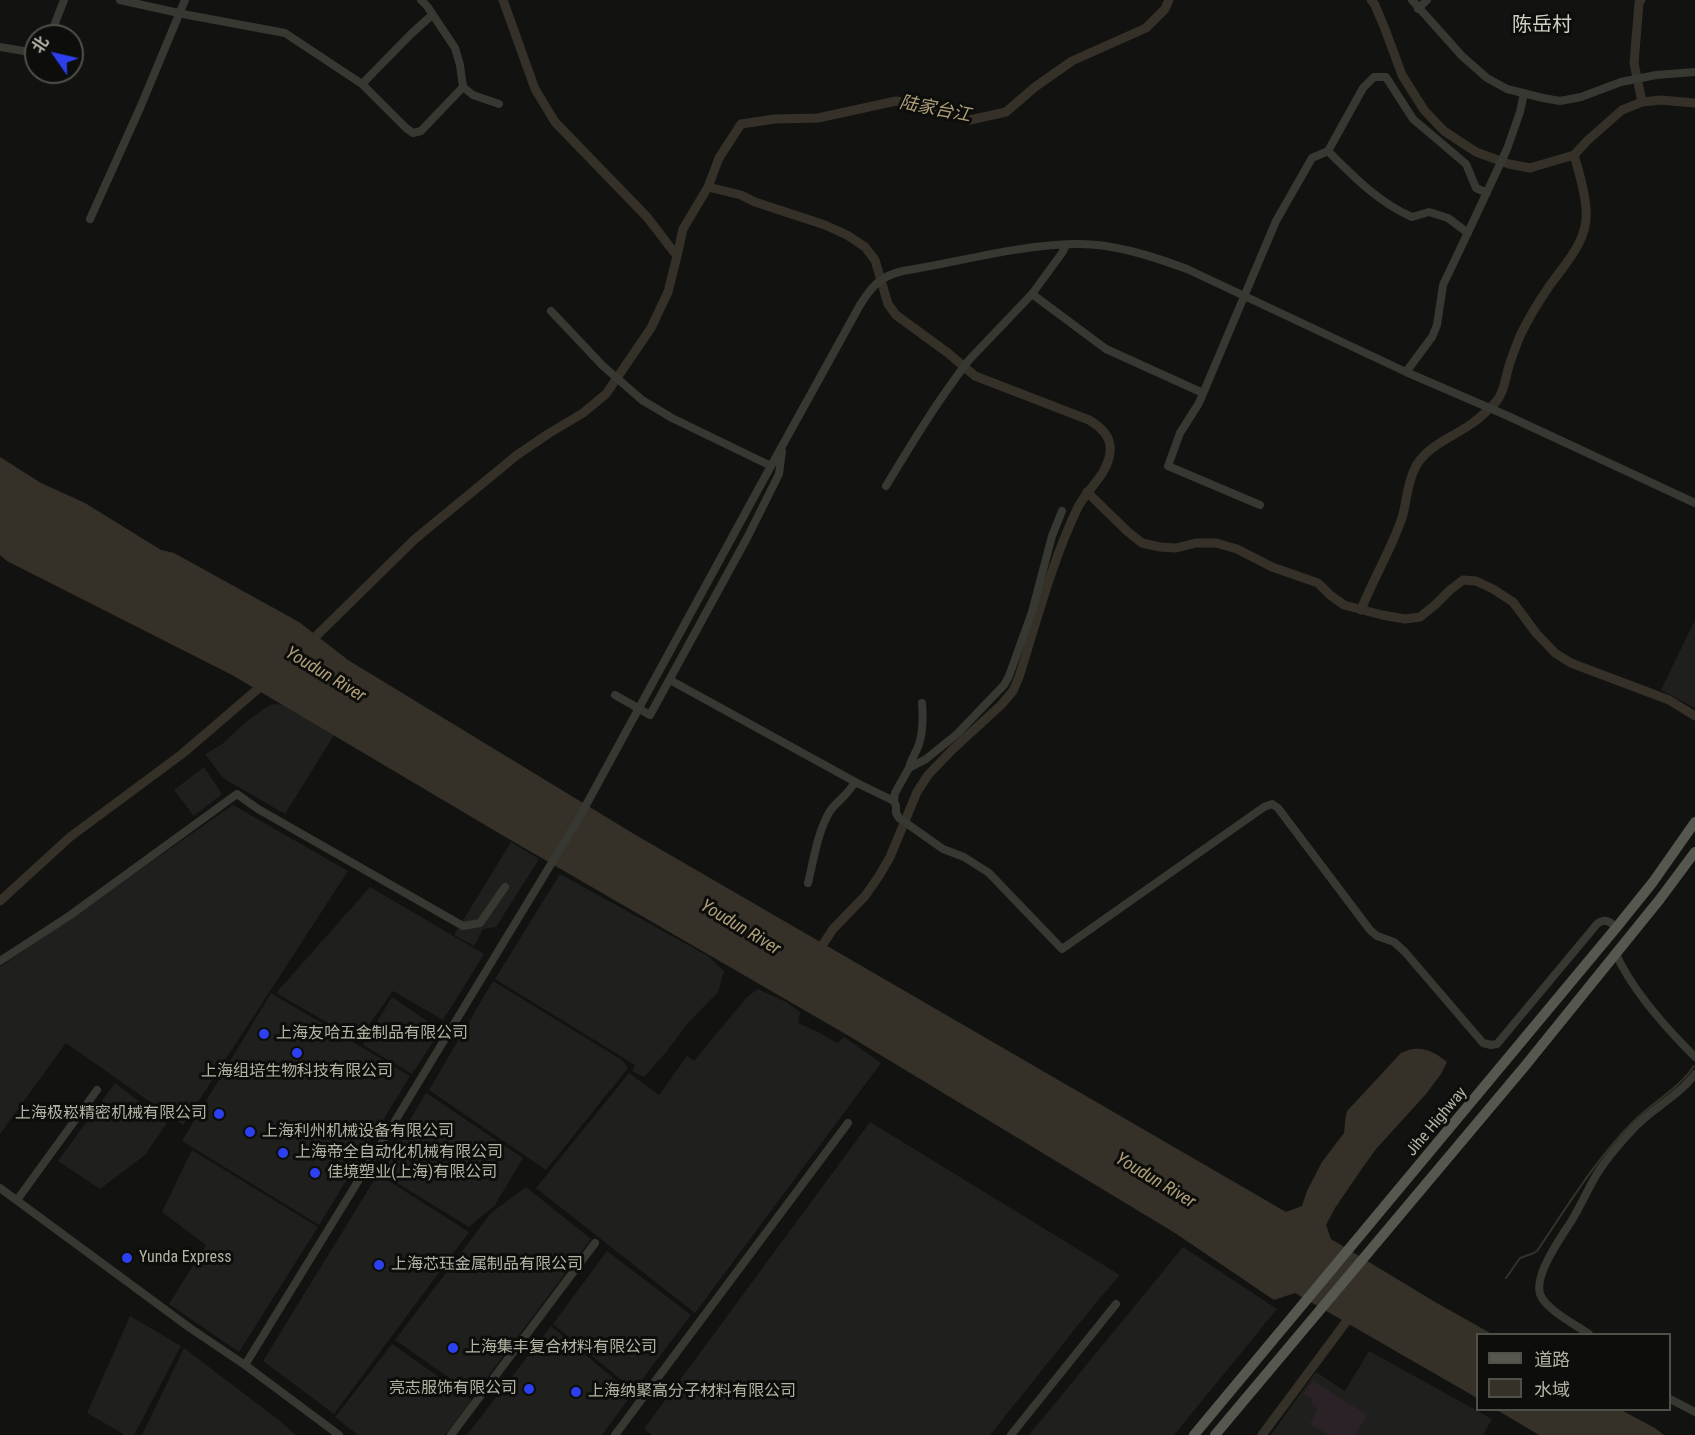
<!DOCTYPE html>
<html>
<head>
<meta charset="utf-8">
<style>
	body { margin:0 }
	#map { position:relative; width:1695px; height:1435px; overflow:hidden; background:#121311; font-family:"Roboto Condensed","Noto Sans SC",sans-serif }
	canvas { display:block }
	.legend { position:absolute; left:1476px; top:1333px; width:195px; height:78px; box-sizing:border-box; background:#0d0e0c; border:2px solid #4f5048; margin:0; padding:8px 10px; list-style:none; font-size:18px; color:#b3b2a3 }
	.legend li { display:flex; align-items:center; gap:12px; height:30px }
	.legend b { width:30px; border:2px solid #4f5048 }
	.north { position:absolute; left:24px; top:24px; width:60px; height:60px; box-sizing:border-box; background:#0d0e0c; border:2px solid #4f5048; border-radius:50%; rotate:304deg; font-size:16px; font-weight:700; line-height:24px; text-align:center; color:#b3b2a3 }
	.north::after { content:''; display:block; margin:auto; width:21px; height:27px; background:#2c40ef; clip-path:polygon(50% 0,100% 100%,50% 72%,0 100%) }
</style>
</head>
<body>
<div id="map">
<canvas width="1695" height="1435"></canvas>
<ul class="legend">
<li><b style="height:8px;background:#56574e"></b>道路</li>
<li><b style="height:16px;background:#363128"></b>水域</li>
</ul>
<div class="north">北</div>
</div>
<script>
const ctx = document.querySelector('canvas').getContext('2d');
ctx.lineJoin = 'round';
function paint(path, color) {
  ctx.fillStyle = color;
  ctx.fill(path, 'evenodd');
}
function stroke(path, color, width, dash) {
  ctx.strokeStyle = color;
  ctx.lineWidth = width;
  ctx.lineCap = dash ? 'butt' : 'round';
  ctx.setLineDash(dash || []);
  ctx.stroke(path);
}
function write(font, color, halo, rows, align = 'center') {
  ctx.font = font + ' "Roboto Condensed","Noto Sans SC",sans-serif';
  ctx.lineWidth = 6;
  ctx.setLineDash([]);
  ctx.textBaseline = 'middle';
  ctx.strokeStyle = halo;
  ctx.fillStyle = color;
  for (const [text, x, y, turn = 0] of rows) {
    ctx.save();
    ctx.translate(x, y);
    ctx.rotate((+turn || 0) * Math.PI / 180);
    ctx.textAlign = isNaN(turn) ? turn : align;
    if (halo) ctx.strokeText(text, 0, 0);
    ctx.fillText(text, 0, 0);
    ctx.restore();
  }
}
const built = new Path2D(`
	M1695 620V708L1661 690Z
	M274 704 283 705 334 735 285 814 223 778 205 754 221 745 246 722 268 706Z
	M204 767 222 794 194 816 174 790Z
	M233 805 348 871 183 1125 66 1043 0 1134V967Z
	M511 842 539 859 496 927 483 929 474 946 454 935Z
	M560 874 708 956 724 971 718 992 688 1023 667 1051 644 1077 632 1071 635 1065 495 979Z
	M370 887 484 954 443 1020 393 991 358 1040 276 993Z
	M493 981 622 1060 628 1068 546 1170 429 1090Z
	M758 989 786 1002 800 1012 798 1023 818 1032 837 1043 844 1037 881 1063 695 1313 536 1188 629 1073 659 1095 687 1056 694 1061 747 997Z
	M271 993 410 1076 319 1225 182 1141Z
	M392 997 430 1023 434 1027 433 1042 412 1074 363 1045Z
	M115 1083 167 1123 145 1155 100 1189 58 1161Z
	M426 1093 523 1158 495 1205 469 1227 379 1172Z
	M870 1122 1120 1275 1099 1299 990 1435H652L644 1429Z
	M192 1150 318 1227 239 1352 169 1304 206 1245 162 1212Z
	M378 1174 469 1232 334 1414 263 1361Z
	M526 1187 591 1239 474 1395 395 1340 491 1213Z
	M1183 1247 1277 1309 1174 1435H1029Z
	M607 1251 691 1315 634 1390 553 1324Z
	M130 1316 181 1346 134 1435H125L87 1413Z
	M551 1326 632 1394 602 1435H467Z
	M392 1344 472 1400 445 1435H358L335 1417Z
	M184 1348 280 1421 296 1435H142Z
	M1369 1351 1492 1419 1483 1435H1271L1316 1372 1345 1391Z`);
const green = new Path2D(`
	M1313 1381 1367 1415 1355 1435H1329L1310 1424 1318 1409 1311 1403 1312 1399 1303 1394Z`);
const water = new Path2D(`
	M0 457 41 483 85 503 161 550 174 553 299 622 348 660 634 834 1286 1212 1302 1206 1307 1191 1322 1162 1344 1133 1346 1114 1348 1110 1401 1053C1418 1044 1433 1050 1447 1062L1441 1074 1426 1094 1376 1149 1363 1167 1335 1208 1326 1225 1331 1239 1435 1302 1492 1334H1478L1477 1398 1295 1293 1274 1300 1175 1233 849 1036 502 835 232 675 7 561 0 555Z
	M1497 1410H1621L1655 1428 1664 1435H1539Z`);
const stream = new Path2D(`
	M1506 1278 1520 1258 1534 1253 1537 1251C1567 1207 1595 1160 1633 1122 1652 1102 1679 1089 1694 1066`);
const canal = new Path2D(`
	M1371 0 1375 5 1385 29 1402 75 1424 110 1444 131 1476 152 1509 164 1530 168 1574 155 1588 140 1622 110 1642 102 1661 100 1695 103
	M1641 0 1639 3 1634 63 1642 102
	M708 187 741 195 755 202 825 225 847 235 865 247 875 260 888 304 896 315 948 353 975 376 1089 420C1101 427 1112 437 1110 452 1108 474 1088 488 1078 507 1052 561 1037 620 1019 677L1013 691 1001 705 952 750 928 775 917 792 890 857 879 876 865 896 833 929 818 952
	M677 256 683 229 708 187 719 158 741 124 775 119 818 118 896 101 933 107 970 120 1006 112 1035 87 1072 61 1146 28 1165 9 1169 0
	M1087 492 1127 531 1142 543 1160 547 1176 548 1196 543H1216L1237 549 1272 567 1318 583 1330 595 1344 605 1382 615 1405 619 1420 617 1435 605 1450 590 1463 580 1476 581 1493 589 1513 602 1536 633 1555 653 1571 663 1669 700 1695 716
	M1361 610C1373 579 1391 550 1402 518 1407 501 1407 482 1416 466 1429 444 1454 437 1474 422 1481 417 1488 410 1494 404 1504 394 1505 379 1509 366 1512 356 1516 346 1520 336 1528 319 1539 301 1550 285 1567 262 1589 239 1586 209 1585 191 1579 172 1574 155
	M308 644 415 539 517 455 548 434 583 413 606 394 651 328 668 292 677 256 647 217 555 122 535 89 503 0
	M0 901 70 837 182 754 266 682
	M1262 1435 1346 1322`);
const minor = new Path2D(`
	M120 0 188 15 285 33 362 84 406 128 413 133 421 131 463 87
	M421 0 427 6 455 48 460 65 463 87 473 95 499 104
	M1412 0 1462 56 1487 78 1507 89 1543 98 1560 101 1581 97 1621 82 1656 75 1695 72
	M1418 9 1427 0
	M50 36 64 0
	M0 47 36 53
	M362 84 411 34 432 15
	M1328 151C1353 176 1379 203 1412 217L1429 212 1448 218 1468 233
	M90 219 140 108 185 0
	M1032 294 1106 349 1203 393
	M551 311 603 366 642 400 672 418 771 466
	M1406 372 1432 337 1437 325 1443 285 1472 224 1507 149 1520 112 1524 93
	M760 486 860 305C872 286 880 276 903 271 959 262 1018 245 1075 244 1112 243 1152 256 1187 269L1406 372 1508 416 1695 503
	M886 486C912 443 938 400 969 360L1032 294 1062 253 1066 245
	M1260 505 1168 466 1180 433 1199 403 1276 221 1312 158 1328 151 1363 88 1374 77H1386L1413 119 1466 164 1476 188 1487 193
	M670 680 859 784 894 801 896 806V813L899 818 943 849 964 857 989 873 1062 949 1264 807 1272 804 1278 808 1370 930 1377 936 1394 942 1405 952 1483 1043 1491 1045 1497 1044 1597 924C1605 918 1610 921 1616 928
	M615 695 650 715 747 538 779 474 782 451
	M909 768C911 759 916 753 919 744 923 732 923 716 922 703
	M894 801 895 793 909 768 926 759 957 734 1004 685 1009 676 1032 612 1052 536 1062 511
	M808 883C814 859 817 833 830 811 837 801 848 795 854 783L859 784
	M1616 954C1632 990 1667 1029 1695 1057
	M0 961 69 916 237 794 258 809 463 926 480 923 505 887
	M0 1188 190 1328 245 1365 339 1435
	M17 1200 97 1090
	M1589 1334C1576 1325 1545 1309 1540 1294 1534 1274 1562 1236 1572 1220 1580 1207 1586 1193 1594 1179 1604 1161 1619 1144 1633 1129 1651 1109 1679 1096 1695 1074
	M245 1365 392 1126
	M1670 1399 1695 1412
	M451 1435 595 1243
	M615 1435 848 1123
	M1011 1435 1116 1304`);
const major = new Path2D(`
	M1194 1435 1616 928 1653 882 1695 822
	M1215 1435 1525 1066 1660 899 1695 852`);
const minorBridge = new Path2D(`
	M392 1126 579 818 760 486`);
const markers = [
	[264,1034,6,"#2c40ef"],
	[297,1053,6,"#2c40ef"],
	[219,1114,6,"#2c40ef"],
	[250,1132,6,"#2c40ef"],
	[283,1153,6,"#2c40ef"],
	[315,1173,6,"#2c40ef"],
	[127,1258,6,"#2c40ef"],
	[379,1265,6,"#2c40ef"],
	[453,1348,6,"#2c40ef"],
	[529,1389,6,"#2c40ef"],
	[576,1392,6,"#2c40ef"]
];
const poiNames = [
	["上海友哈五金制品有限公司",276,1034],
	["上海组培生物科技有限公司",297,1072,"center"],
	["上海极崧精密机械有限公司",207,1114,"right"],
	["上海利州机械设备有限公司",262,1132],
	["上海帝全自动化机械有限公司",295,1153],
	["佳境塑业(上海)有限公司",327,1173],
	["Yunda Express",139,1258],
	["上海芯珏金属制品有限公司",391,1265],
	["上海集丰复合材料有限公司",465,1348],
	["亮志服饰有限公司",517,1389,"right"],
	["上海纳聚高分子材料有限公司",588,1392]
];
const streetNames = [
	["Jihe Highway",1437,1122,-50]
];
const waterNames = [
	["陆家台江",935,110,11],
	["Youdun River",325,675,31],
	["Youdun River",740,928,31],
	["Youdun River",1155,1181,31]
];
const quarterNames = [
	["陈岳村",1542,26]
];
paint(built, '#1f201d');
paint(green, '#2a2227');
paint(water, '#363128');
stroke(stream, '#363128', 2);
stroke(canal, '#363128', 9);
stroke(minor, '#373832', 8);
stroke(major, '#56574e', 10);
stroke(minorBridge, '#373832', 8);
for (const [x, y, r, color] of markers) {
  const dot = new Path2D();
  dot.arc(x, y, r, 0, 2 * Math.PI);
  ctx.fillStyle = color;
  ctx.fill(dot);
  stroke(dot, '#0d0e0c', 2);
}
write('16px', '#b3b2a3', '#0d0e0c', poiNames, 'left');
write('16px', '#b3b2a3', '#0d0e0c', streetNames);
write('italic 18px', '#af9f79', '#0d0e0c', waterNames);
write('20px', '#cfcfc3', '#0d0e0c', quarterNames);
</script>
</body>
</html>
